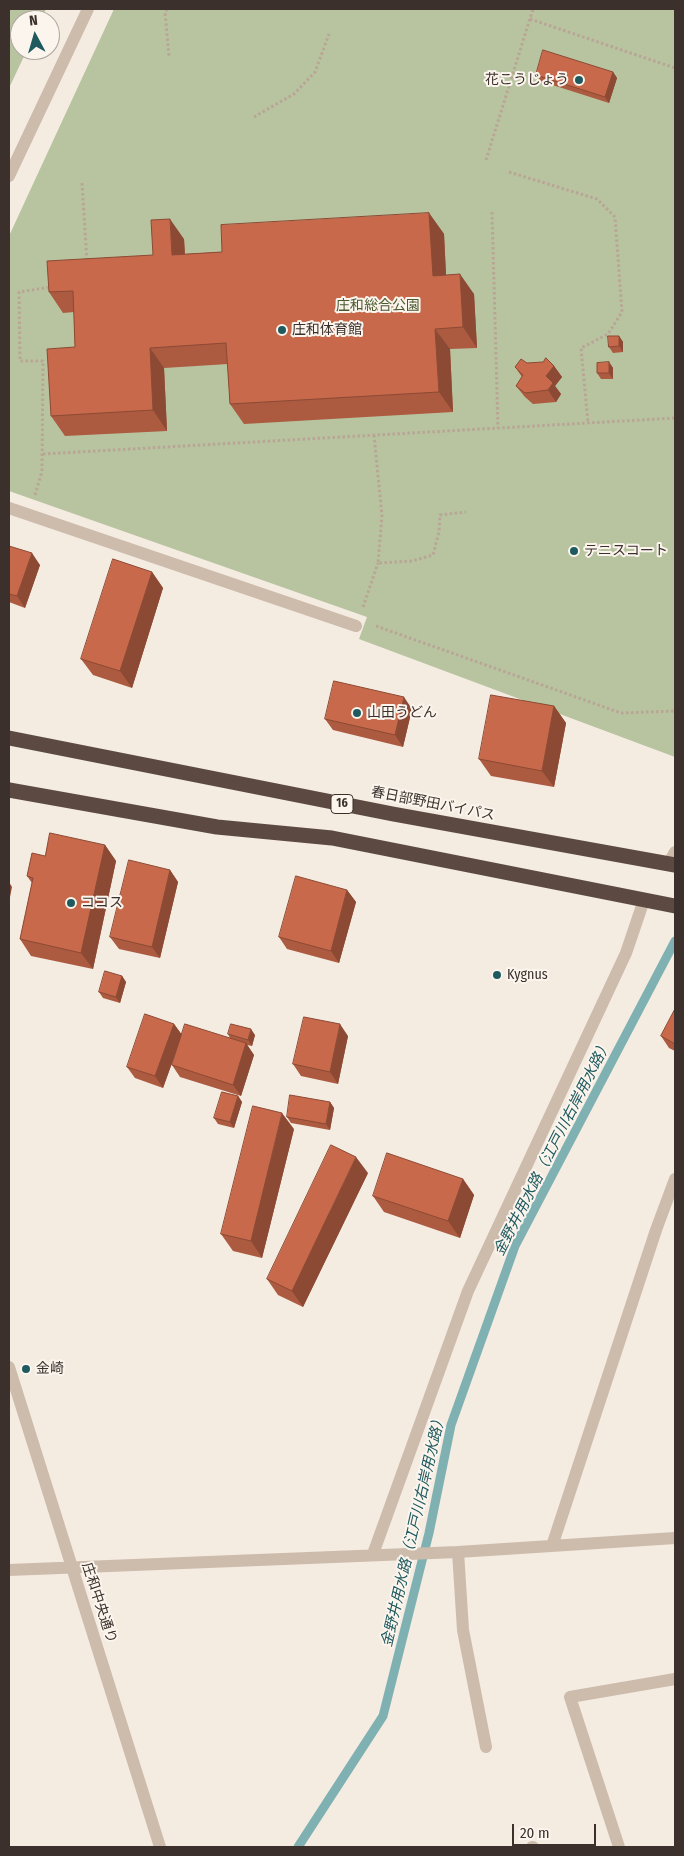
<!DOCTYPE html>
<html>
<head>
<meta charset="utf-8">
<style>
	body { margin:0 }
	#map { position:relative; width:684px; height:1856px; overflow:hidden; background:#f4ebe1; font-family:"Fira Sans Condensed",sans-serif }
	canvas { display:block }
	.frame { position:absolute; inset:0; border:10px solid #3b302b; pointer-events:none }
	.north { position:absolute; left:10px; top:10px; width:50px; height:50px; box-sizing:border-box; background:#fbf5ee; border:1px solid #aea6a0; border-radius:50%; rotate:354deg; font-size:14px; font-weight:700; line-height:20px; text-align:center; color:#3b302b }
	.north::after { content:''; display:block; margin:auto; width:18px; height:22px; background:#1f5a5e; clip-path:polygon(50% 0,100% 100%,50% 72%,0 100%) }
	.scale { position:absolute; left:512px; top:1824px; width:84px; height:22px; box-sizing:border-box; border:2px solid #3b302b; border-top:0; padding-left:6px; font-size:15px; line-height:18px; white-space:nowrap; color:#3b302b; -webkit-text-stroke:4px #fbf5ee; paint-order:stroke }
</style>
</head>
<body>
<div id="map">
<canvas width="684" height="1856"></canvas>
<div class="frame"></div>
<div class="north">N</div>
<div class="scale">20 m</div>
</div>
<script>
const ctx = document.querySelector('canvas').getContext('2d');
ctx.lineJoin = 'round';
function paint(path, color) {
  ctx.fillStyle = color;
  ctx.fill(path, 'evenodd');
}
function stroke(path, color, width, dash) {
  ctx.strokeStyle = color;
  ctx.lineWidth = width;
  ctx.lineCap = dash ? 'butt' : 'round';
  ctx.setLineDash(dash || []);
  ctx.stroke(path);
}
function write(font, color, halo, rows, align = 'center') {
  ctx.font = font + ' "Fira Sans Condensed","Noto Sans JP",sans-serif';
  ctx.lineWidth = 4;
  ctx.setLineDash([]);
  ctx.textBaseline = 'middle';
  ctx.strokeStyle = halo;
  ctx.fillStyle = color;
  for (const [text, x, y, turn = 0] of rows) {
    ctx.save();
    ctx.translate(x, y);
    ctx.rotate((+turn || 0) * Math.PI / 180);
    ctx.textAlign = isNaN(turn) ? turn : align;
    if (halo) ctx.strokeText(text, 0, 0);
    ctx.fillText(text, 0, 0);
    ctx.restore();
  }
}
const green = new Path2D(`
	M9 9H46L41 20H20V50H27L9 88Z
	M114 9H675V757L359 639 367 617 9 491V236Z`);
const stream = new Path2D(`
	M298 1847 383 1716 429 1533 451 1425 515 1246 675 941`);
const path = new Path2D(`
	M167 9 165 12 169 56
	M530 19 675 68
	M254 117 294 94 315 72 329 34
	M486 160 533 9
	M509 172 597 199 615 217 622 312 608 334 581 348 588 423
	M82 183 87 262
	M492 212 498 428
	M374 435 382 516 378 563 412 561 433 555 439 532 440 515 466 512
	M43 454 675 418
	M35 495 42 471 43 361H20L19 292 51 287
	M363 607 378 563
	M376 626 621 713 675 711`);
const minor = new Path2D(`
	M9 176 88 9
	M9 508 356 626
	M668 864 675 852
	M9 1367 160 1847
	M552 1546 656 1230 675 1179
	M458 1552 463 1630 486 1747
	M373 1554 468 1291 626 953 644 900
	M9 1570 458 1552 675 1538
	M532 1847H533
	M619 1847 570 1697 675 1679`);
const highway = new Path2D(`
	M9 738 393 814 675 865
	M9 790 217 827 332 838 675 906`);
const wall = new Path2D(`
	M613 72 617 78 609 103 540 81 536 75Z
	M429 213 444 234 446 275 474 294 477 348 450 349 453 412 244 424 230 404 228 364 164 368 167 431 65 436 51 416 75 347 74 312 63 313 49 292 153 255 184 239 185 254 222 252Z
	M619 336 623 342V352L613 353 609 347Z
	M609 362 613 368V379H601L597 373Z
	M527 363 554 366 562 377 555 386 561 394 556 402 533 404 525 397 516 386 522 377 515 367Z
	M9 546 40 565 25 608 9 602Z
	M152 572 163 588 132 688 93 675 81 659Z
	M554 706 566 723 554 787 491 776 479 759Z
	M412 709 403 747 333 730 325 719Z
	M105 845 116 861 93 969 31 956 20 939 32 883 27 876 45 856Z
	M170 870 178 882 160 958 119 949 110 937Z
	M347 890 356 902 339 963 287 949 279 937Z
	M122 976 126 982 120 1003 103 998 99 992Z
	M675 1009V1051L669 1048 661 1036Z
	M174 1024 182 1035 230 1038 228 1034 255 1035 252 1046 247 1045 254 1055 241 1096 180 1077 172 1065 180 1041 163 1088 135 1078 127 1067Z
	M348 1036 338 1084 301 1076 293 1064Z
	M238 1096 242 1102 234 1128 218 1124 214 1118Z
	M330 1102 334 1108 330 1130 291 1123 287 1117Z
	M294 1129 262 1258 233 1251 221 1234Z
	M368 1173 303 1307 278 1295 267 1279Z
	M463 1179 474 1195 460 1238 384 1212 373 1196Z`);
const shadedWall = new Path2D(`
	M613 72 617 78 609 103 605 97Z
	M429 213 444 234 447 296 433 276Z
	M170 219 184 239 186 275 172 255Z
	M460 274 474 294 477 348 463 327Z
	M435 329 450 349 453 412 439 392Z
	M619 336 623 342V352L619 346Z
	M150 348 164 368 167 431 153 410Z
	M609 362 613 368V379L609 373Z
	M554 366 562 377 555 386 561 394 556 402 548 390 546 376Z
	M32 553 40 565 25 608 17 596Z
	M152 572 163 588 132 688 120 671Z
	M404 697 412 709 403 747 395 735Z
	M554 706 566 723 554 787 542 771Z
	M105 845 116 861 93 969 81 953Z
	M170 870 178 882 160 958 152 947Z
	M9 882 12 887 9 902Z
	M347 890 356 902 339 963 331 951Z
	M122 976 126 982 120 1003 116 997Z
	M174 1024 182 1035 163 1088 155 1076Z
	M340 1024 348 1036 338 1084 330 1072Z
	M251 1029 255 1035 252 1046 248 1040Z
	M246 1043 254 1055 241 1096 233 1085Z
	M238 1096 242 1102 234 1128 230 1122Z
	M330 1102 334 1108 330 1130 326 1124Z
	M282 1113 294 1129 262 1258 251 1241Z
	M356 1157 368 1173 303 1307 292 1291Z
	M463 1179 474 1195 460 1238 448 1221Z`);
const building = new Path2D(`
	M543 50 613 72 605 97 536 75Z
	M429 213 433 276 460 274 463 327 435 329 439 392 230 404 226 343 150 348 153 410 51 416 47 349 75 347 73 291 49 292 47 261 153 255 151 220 170 219 172 255 222 252 221 225Z
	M608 336H619V346L609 347Z
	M546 358 554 366 546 376 553 383 548 390 525 393 516 386 523 375 515 367 521 359 527 363 543 362Z
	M609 362V373H597V363Z
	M9 546 32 553 17 596 9 594Z
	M113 559 152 572 120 671 81 659Z
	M334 681 404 697 395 735 325 719Z
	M491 695 554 706 542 771 479 759Z
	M50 833 105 845 81 953 20 939 33 878 27 876 32 853 45 856Z
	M129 860 170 870 152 947 110 937Z
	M296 876 347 890 331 951 279 937Z
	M105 971 122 976 116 997 99 992Z
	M675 1009V1044L661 1036Z
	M145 1014 174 1024 155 1076 127 1067Z
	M304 1017 340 1024 330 1072 293 1064Z
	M185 1024 246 1043 233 1085 172 1065Z
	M231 1024 251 1029 248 1040 228 1034Z
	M222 1092 238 1096 230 1122 214 1118Z
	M290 1095 330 1102 326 1124 287 1117Z
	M253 1106 282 1113 251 1241 221 1234Z
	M331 1145 356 1157 292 1291 267 1279Z
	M387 1153 463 1179 448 1221 373 1196Z`);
const markers = [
	[579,80,5,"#1f5a5e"],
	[282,330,5,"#1f5a5e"],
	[574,551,5,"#1f5a5e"],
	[357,713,5,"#1f5a5e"],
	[71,903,5,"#1f5a5e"],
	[497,975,5,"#1f5a5e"],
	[26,1369,5,"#1f5a5e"]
];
const shields = [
	[342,804,22]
];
const shieldNames = [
	["16",342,804]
];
const poiNames = [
	["花こうじょう",569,80,"right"],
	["庄和体育館",292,330],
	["テニスコート",584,551],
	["山田うどん",367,713],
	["ココス",81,903],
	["Kygnus",507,975],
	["金崎",36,1369]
];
const parkNames = [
	["庄和総合公園",378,306]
];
const streetNames = [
	["春日部野田バイパス",433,804,11],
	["庄和中央通り",99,1603,72]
];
const waterNames = [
	["金野井用水路（江戸川右岸用水路）",553,1148,-63],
	["金野井用水路（江戸川右岸用水路）",414,1530,-77]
];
paint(green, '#b8c4a0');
stroke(stream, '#7fb0b2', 9);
stroke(path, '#b9a596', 3, [2.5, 2.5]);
stroke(minor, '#cdbbac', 12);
stroke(highway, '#5c4a42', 15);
paint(wall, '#ac5a40');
paint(shadedWall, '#8c4a34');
paint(building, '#c8694b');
stroke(building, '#8c4a34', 1);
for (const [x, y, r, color] of markers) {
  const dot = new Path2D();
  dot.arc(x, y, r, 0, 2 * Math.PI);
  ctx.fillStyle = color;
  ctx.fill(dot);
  stroke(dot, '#fbf5ee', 2);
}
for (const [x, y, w] of shields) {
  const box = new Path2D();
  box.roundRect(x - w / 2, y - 9.5, w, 19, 4);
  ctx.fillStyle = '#fbf5ee';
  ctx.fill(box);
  stroke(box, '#3b302b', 1);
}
write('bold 12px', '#3b302b', null, shieldNames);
write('14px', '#3b302b', '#fbf5ee', poiNames, 'left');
write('14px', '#4a5a2e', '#fbf5ee', parkNames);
write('14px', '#3b302b', '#fbf5ee', streetNames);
write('italic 15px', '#1f5a5e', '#fbf5ee', waterNames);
</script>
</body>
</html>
